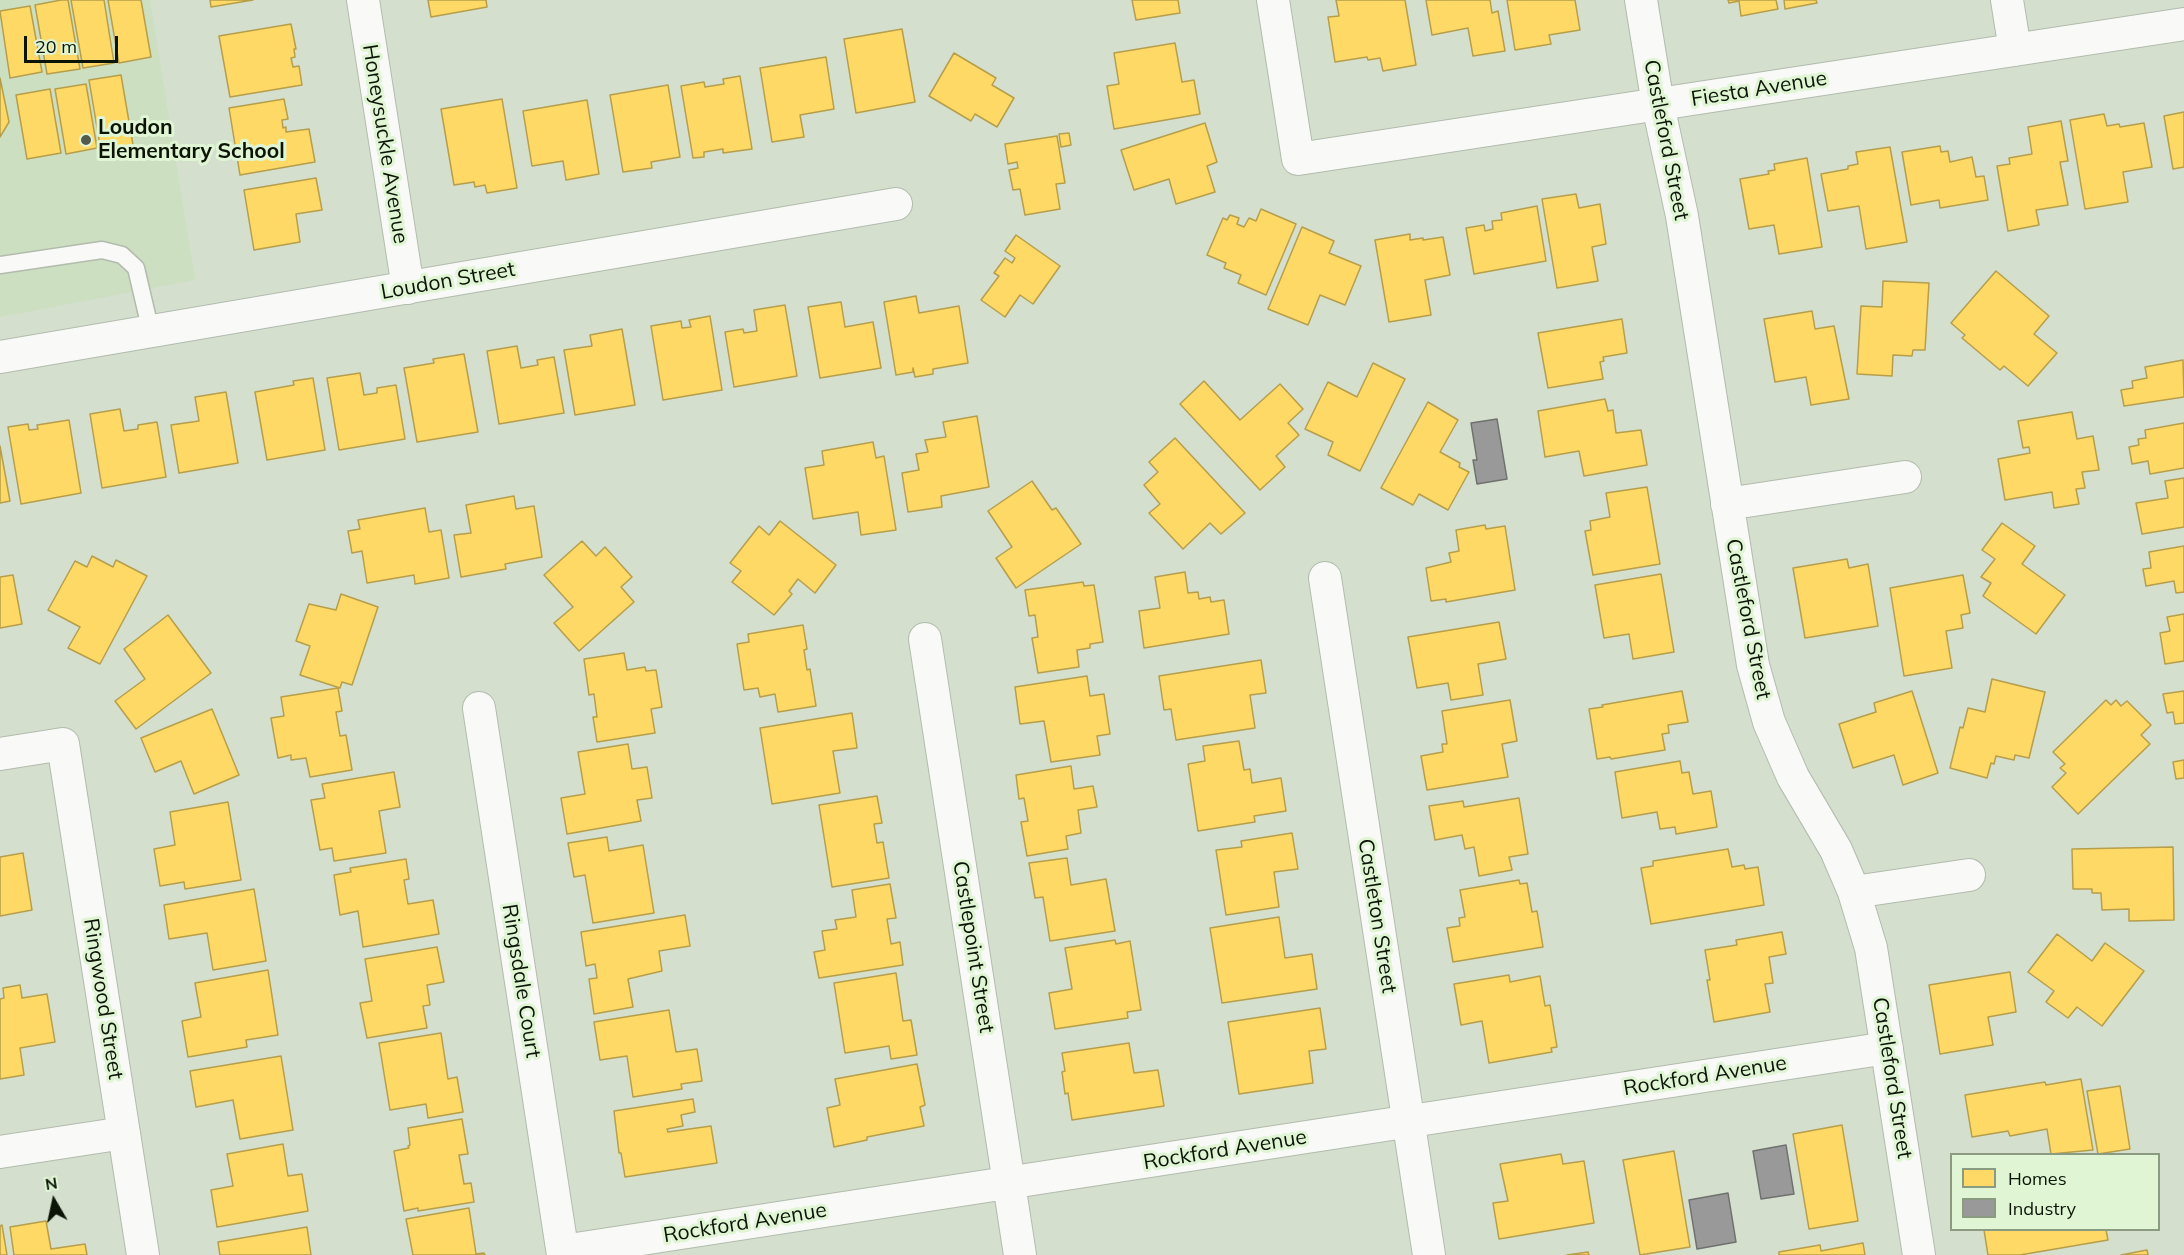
<!DOCTYPE html>
<html>
<head>
<meta charset="utf-8">
<style>
	body { margin:0 }
	#map { position:relative; width:2184px; height:1255px; overflow:hidden; background:#d4dfce; font-family:Mulish,sans-serif }
	canvas { display:block }
	.legend { position:absolute; left:1950px; top:1153px; width:210px; height:78px; box-sizing:border-box; background:#dff5d3; border:2px solid #8b9b82; margin:0; padding:8px 10px; list-style:none; font-size:18px; color:#0c1408 }
	.legend li { display:flex; align-items:center; gap:12px; height:30px }
	.legend b { width:30px; border:2px solid #8b9b82 }
	.north { position:absolute; left:24px; top:1171px; width:60px; height:60px; -webkit-text-stroke:4px #dff5d3; paint-order:stroke; rotate:351deg; font-size:16px; font-weight:700; line-height:24px; text-align:center; color:#0c1408 }
	.north::after { content:''; display:block; margin:auto; width:21px; height:27px; background:#0c1408; clip-path:polygon(50% 0,100% 100%,50% 72%,0 100%) }
	.scale { position:absolute; left:24px; top:36px; width:94px; height:27px; box-sizing:border-box; border:3px solid #0c1408; border-top:0; padding-left:8px; font-size:18px; line-height:21px; white-space:nowrap; color:#0c1408; -webkit-text-stroke:4px #dff5d3; paint-order:stroke }
</style>
</head>
<body>
<div id="map">
<canvas width="2184" height="1255"></canvas>
<ul class="legend">
<li><b style="height:16px;background:#ffd966"></b>Homes</li>
<li><b style="height:16px;background:#999"></b>Industry</li>
</ul>
<div class="north">N</div>
<div class="scale">20 m</div>
</div>
<script>
const ctx = document.querySelector('canvas').getContext('2d');
ctx.lineJoin = 'round';
function paint(path, color) {
  ctx.fillStyle = color;
  ctx.fill(path, 'evenodd');
}
function stroke(path, color, width, dash) {
  ctx.strokeStyle = color;
  ctx.lineWidth = width;
  ctx.lineCap = dash ? 'butt' : 'round';
  ctx.setLineDash(dash || []);
  ctx.stroke(path);
}
function write(font, color, halo, rows, align = 'center') {
  ctx.font = font + ' Mulish,sans-serif';
  ctx.lineWidth = 6;
  ctx.setLineDash([]);
  ctx.textBaseline = 'middle';
  ctx.strokeStyle = halo;
  ctx.fillStyle = color;
  for (const [text, x, y, turn = 0] of rows) {
    ctx.save();
    ctx.translate(x, y);
    ctx.rotate((+turn || 0) * Math.PI / 180);
    ctx.textAlign = isNaN(turn) ? turn : align;
    if (halo) ctx.strokeText(text, 0, 0);
    ctx.fillText(text, 0, 0);
    ctx.restore();
  }
}
const built = new Path2D(`
	M0 0H150L195 280 0 317Z`);
const homes = new Path2D(`
	M61 0H68L80 69 47 74 35 5Z
	M71 0H104L114 63 83 68Z
	M108 0H141L151 57 119 63Z
	M210 0H253L211 7Z
	M428 0H486L487 7 431 17Z
	M1132 0H1178L1180 13 1136 20Z
	M1336 0H1405L1416 65 1383 71 1380 58 1368 60 1367 57 1335 62 1328 17 1339 16Z
	M1426 0H1490L1492 13 1498 11 1505 51 1473 56 1468 28 1432 35Z
	M1507 0H1575L1580 30 1549 35 1551 44 1515 50Z
	M1728 0H1776L1778 9 1741 16 1739 1 1729 3Z
	M1784 0H1816L1817 3 1785 9Z
	M30 6 42 72 10 78 0 11Z
	M291 24 296 49H294L295 57 291 58 293 67 299 66 302 85 230 97 219 36Z
	M902 29 915 102 856 113 844 39Z
	M1175 43 1182 82 1194 80 1200 114 1114 129 1107 86 1119 84 1114 53Z
	M954 53 996 78 992 85 1014 98 997 127 975 114 971 121 929 96Z
	M826 57 834 109 800 115 804 137 772 142 760 68Z
	M121 75 133 145 101 151 89 80Z
	M740 76 752 149 723 153V149L704 152V157L693 158 681 86 704 82 705 87 724 84 723 79Z
	M0 78 9 122 0 137Z
	M86 84 97 148 66 154 55 89Z
	M668 85 680 157 651 162 652 168 623 172 610 95Z
	M50 89 61 153 27 159 16 95Z
	M284 99 288 119 282 120 283 128 286 127V132L309 129 315 162 240 175 229 108Z
	M502 99 517 188 487 193 485 185 475 187 474 182 454 185 441 109Z
	M587 100 599 174 566 180 563 161 532 166 523 111Z
	M2184 112V167L2173 169 2164 116Z
	M2104 114 2107 126 2119 124 2120 127 2144 123 2152 167 2123 172 2128 202 2085 209 2070 120Z
	M2061 121 2068 161 2060 162 2068 205 2036 210 2039 225 2008 231 1997 166 2010 164 2009 158 2032 154 2028 127Z
	M1205 123 1217 162 1207 166 1215 192 1176 204 1169 179 1134 190 1121 150Z
	M1069 133 1071 145 1061 147 1059 134Z
	M1057 136 1065 183 1056 184 1060 209 1025 215 1020 189 1013 190 1009 170 1018 168 1017 162 1008 164 1005 144Z
	M1940 146 1941 152 1948 151 1950 162 1972 157 1976 177 1984 176 1988 200 1940 208 1939 200 1911 205 1902 152Z
	M1890 147 1907 242 1866 249 1859 206 1828 211 1821 174 1848 169V166L1858 164 1856 152Z
	M1807 158 1822 247 1779 254 1774 225 1749 229 1740 179 1769 174 1768 171 1775 170 1774 164Z
	M316 178 322 210 296 214 300 242 254 250 244 190Z
	M1576 194 1579 208 1600 204 1606 244 1592 247 1598 281 1557 288 1542 199Z
	M1537 206 1546 261 1474 274 1466 228 1484 225 1485 231 1493 229 1492 221 1502 220 1501 213Z
	M1261 209 1296 224 1266 295 1238 283 1241 275 1224 268 1226 263 1207 255 1223 218 1227 220 1230 215 1239 218 1237 224 1244 227 1249 218 1256 221Z
	M1302 227 1334 241 1329 253 1361 266 1345 305 1320 295 1308 325 1268 309Z
	M1410 234V240L1423 238V240L1443 237 1450 275 1425 280 1431 315 1389 322 1375 240Z
	M1016 235 1060 266 1033 304 1020 295 1005 317 981 300 999 276 994 273 1005 258 1012 263 1015 258 1005 251Z
	M1996 271 2049 316 2034 334 2057 353 2028 386 2004 366 2000 370 1962 338 1965 335 1951 323Z
	M1883 281 1929 283 1925 350H1913L1912 356 1893 355 1892 376 1857 374 1861 306 1882 307Z
	M916 296 919 313 959 306 968 363 933 369V374L915 377 913 368V372L896 375 884 302Z
	M841 302 845 327 873 322 881 368 820 378 808 307Z
	M785 305 797 376 734 387 725 332 743 329 744 333 757 331 754 310Z
	M1812 311 1815 329 1834 326 1849 399 1811 405 1806 377 1775 382 1764 319Z
	M710 316 722 390 663 400 651 326 681 321 682 328 691 327 689 320Z
	M1622 319 1627 353 1603 357 1604 361 1600 362 1603 379 1548 388 1538 333Z
	M622 329 635 405 575 415 564 350 592 346 590 335Z
	M517 346 521 368 538 365 537 360 554 357 564 413 499 424 487 351Z
	M464 354 478 432 417 442 404 368 434 363 433 359Z
	M2183 360 2184 397 2124 406 2121 390 2133 388 2132 381 2147 378 2145 367Z
	M1373 363 1405 379 1360 471 1328 455 1333 442 1305 429 1328 382 1357 397Z
	M360 373 364 395 377 393V388L396 385 405 439 339 450 327 378Z
	M313 378 325 450 267 460 255 392 294 385 293 381Z
	M1204 381 1240 420 1280 384 1303 409 1288 423 1299 435 1276 456 1285 467 1260 490 1180 404Z
	M226 392 238 463 179 473 171 425 199 421 195 397Z
	M1605 399 1608 411 1613 410 1616 433 1641 430 1647 465 1584 476 1579 451 1545 457 1538 411Z
	M1428 402 1458 420 1440 452 1460 463 1459 467 1469 472 1448 510 1419 494 1413 505 1381 488Z
	M120 409 124 431 138 429V425L157 422 166 477 102 488 90 414Z
	M2072 412 2077 439 2093 436 2099 470 2082 472 2085 488 2076 489 2079 504 2054 508 2052 492 2005 500 1998 459 2030 453 2029 447 2023 448 2018 421Z
	M977 416 989 487 941 496 942 507 908 512 902 473 919 470 916 454 928 452 925 440 946 437 943 422Z
	M69 420 81 493 21 504 8 427 28 424 29 430 38 429 37 425Z
	M2184 423V468L2150 474 2148 461 2132 464 2129 447 2139 445 2138 439 2146 438 2145 430Z
	M1175 438 1245 513 1221 534 1210 523 1183 549 1149 513 1160 504 1144 485 1158 472 1149 462Z
	M873 442 876 458 884 456 896 530 861 535 858 512 813 519 805 468 824 465 822 451Z
	M0 446 10 501 0 503Z
	M2184 478V527L2142 534 2136 503 2168 498 2165 481Z
	M1032 481 1052 510 1056 508 1081 544 1016 588 996 558 1012 547 988 511Z
	M1647 487 1660 564 1593 575 1585 531 1591 530 1590 521 1610 517 1606 493Z
	M514 496 516 509 534 506 542 557 505 564 506 569 461 577 454 535 471 533 466 505Z
	M425 508 429 532 441 530 449 578 415 584 414 575 367 583 362 551 352 553 348 531 360 529 358 520Z
	M780 521 836 565 815 593 798 579 789 591 792 594 774 615 732 582 741 571 730 563 759 526 769 535Z
	M2002 523 2035 546 2022 564 2065 595 2036 634 1983 596 1991 583 1981 577 1995 559 1982 550Z
	M1485 525 1486 529 1505 526 1515 590 1446 602V599L1431 601 1426 568 1451 562 1449 553 1459 551 1456 530Z
	M582 541 596 556 605 547 632 577 621 587 634 602 579 651 554 623 573 607 544 575Z
	M2184 546V592L2176 593 2174 581 2146 586 2143 569 2151 568 2149 552Z
	M92 556 113 567 116 560 147 576 100 664 68 648 80 627 48 610 75 561 87 567Z
	M1847 559 1849 568 1868 564 1878 626 1805 638 1793 568Z
	M1185 572 1188 593 1198 592 1199 599 1210 597 1211 602 1224 600 1229 634 1144 648 1139 611 1160 608 1155 577Z
	M1661 574 1674 652 1633 659 1629 634 1604 638 1595 585Z
	M13 575 22 624 0 628V577Z
	M1963 575 1970 613 1961 615 1963 628 1946 631 1952 668 1904 676 1890 588Z
	M1083 582 1084 586 1094 585 1103 642 1090 644V648L1077 650 1079 667 1038 673 1032 638 1038 637 1035 615 1029 616 1025 590Z
	M341 594 378 607 352 685 342 682 340 688 300 675 310 646 296 641 309 604 336 610Z
	M2184 614V661L2165 664 2160 633 2170 631 2167 617Z
	M168 615 211 673 136 729 115 701 145 679 124 649Z
	M1499 622 1506 659 1478 664 1483 695 1451 700 1448 683 1417 688 1408 637Z
	M803 625 807 649 804 650 807 670 810 669 816 706 778 712 775 694 760 697 758 688 744 690 737 644 749 642 748 634Z
	M624 653 627 670 645 667 646 671 656 670 662 707 651 709 655 733 597 742 593 717H597L594 694 589 695 584 659Z
	M1261 660 1266 693 1250 695 1255 728 1176 740 1171 709 1164 710 1159 676Z
	M1087 676 1090 696 1104 694 1110 734 1097 736 1100 755 1051 762 1044 721 1020 724 1015 687Z
	M1992 679 2045 692 2029 758 2015 755 2014 760 1996 756 1994 764 1991 763 1987 778 1950 768 1960 727 1963 728 1968 708 1985 712Z
	M338 688 342 711 336 712 340 736 346 735 352 770 310 777 306 758 291 760V755L278 758 271 718 284 716 281 697Z
	M1682 691 1688 722 1668 725 1669 733 1662 734 1665 750 1611 759 1610 757 1597 759 1589 709 1603 707 1602 705Z
	M1912 691 1938 773 1903 785 1894 755 1853 768 1839 724 1876 712 1874 703Z
	M2184 691V723L2175 724 2173 712 2167 713 2163 694Z
	M1510 700 1517 741 1502 744 1508 777 1427 790 1421 756 1443 752 1442 744H1447L1442 711Z
	M2106 700 2111 705 2116 700 2121 706 2127 701 2151 725 2141 735 2150 744 2078 814 2052 787 2066 773 2060 768 2065 764 2053 752Z
	M212 709 239 775 194 794 181 761 155 772 141 738Z
	M852 713 857 748 833 751 840 793 772 804 760 728Z
	M1239 741 1244 770 1250 769 1252 783 1281 778 1286 811 1254 816 1255 822 1198 831 1188 764 1205 761 1203 746Z
	M628 744 632 769 647 767 652 798 637 800 641 821 567 834 561 798 585 794 578 752Z
	M2184 760V778L2176 779 2173 762Z
	M1680 761 1682 773 1689 772 1693 794 1711 791 1717 827 1676 834 1675 827 1660 829 1657 812 1622 818 1615 772Z
	M1071 766 1074 789 1093 786 1097 807 1078 810 1081 833 1066 836 1068 849 1027 856 1021 822 1028 821 1024 798 1019 799 1016 775Z
	M394 772 400 807 379 811 386 853 334 861 332 848 320 850 311 800 325 798 322 784Z
	M877 796 882 823 874 824 877 843 883 842 889 878 832 887 819 805Z
	M1519 798 1528 854 1509 857 1512 870 1479 876 1474 847 1465 849 1462 835 1435 840 1429 806 1463 801 1464 807Z
	M228 802 241 880 185 889 184 882 160 886 154 849 175 845 170 812Z
	M1292 833 1298 869 1274 872 1279 907 1226 915 1216 850 1242 847 1241 841Z
	M607 837 609 851 643 845 654 913 593 923 585 875 574 877 568 843Z
	M2173 847 2174 920 2129 921V909L2102 910 2101 893H2092V889H2073L2072 849Z
	M1728 849 1732 867 1744 865 1745 869 1758 867 1764 905 1651 924 1641 868 1653 866V861Z
	M23 853 32 910 0 916V857Z
	M1067 858 1071 885 1106 879 1115 931 1050 941 1043 897 1035 898 1029 863Z
	M406 859 409 879 404 880 408 904 433 900 439 934 363 947 358 911 340 915 334 875 351 872 350 868Z
	M1519 880 1520 884 1527 883 1532 912 1537 911 1543 947 1453 962 1447 928 1460 926 1459 918 1465 917 1460 890Z
	M890 884 896 918 887 919 891 944 900 942 903 965 819 978 814 952 825 950 822 931 837 929 835 920 856 917 852 890Z
	M254 889 266 961 213 970 207 933 169 939 164 905Z
	M685 915 690 946 659 951 662 971 628 979 633 1007 594 1014 589 979 597 978 595 964 586 966 581 932Z
	M1279 917 1285 958 1312 954 1317 989 1222 1003 1210 928Z
	M1782 932 1786 954 1769 957 1773 983 1765 984 1770 1012 1714 1022 1707 980H1710L1705 950 1737 945 1736 940Z
	M2057 934 2092 961 2105 943 2144 971 2102 1026 2077 1007 2068 1018 2046 1002 2054 991 2028 972Z
	M1115 940 1116 944 1130 941 1141 1010 1127 1012 1128 1018 1055 1029 1049 993 1072 989 1065 948Z
	M437 947 444 982 427 985 430 1005 423 1006 427 1028 367 1038 360 1003 372 1001 365 959Z
	M268 970 278 1035 246 1040 247 1047 188 1057 182 1021 201 1017 195 983Z
	M2010 972 2016 1012 1988 1017 1993 1045 1940 1054 1929 985Z
	M896 973 903 1021 911 1020 917 1055 891 1059 889 1046 845 1053 834 983Z
	M1509 975 1510 982 1540 976 1545 1006 1550 1005 1557 1047 1551 1048 1552 1052 1489 1063 1482 1021 1461 1025 1454 984Z
	M20 985 22 998 47 994 55 1042 20 1048 24 1075 0 1079V999L4 998 3 988Z
	M1320 1008 1326 1049 1309 1051 1313 1083 1239 1094 1228 1022Z
	M669 1010 676 1052 697 1049 702 1081 681 1084 682 1089 633 1097 627 1056 600 1060 594 1022Z
	M441 1033 448 1079 457 1077 463 1112 428 1118 426 1104 390 1110 379 1043Z
	M1129 1043 1134 1073 1158 1070 1164 1106 1072 1120 1068 1093 1065 1094 1062 1072 1065 1071 1062 1053Z
	M281 1056 293 1130 240 1139 233 1100 196 1107 190 1071Z
	M917 1064 925 1105 920 1107 924 1126 867 1137V1140L834 1147 827 1108 840 1105 835 1079Z
	M2081 1079 2093 1150 2051 1154 2047 1129 2010 1136 2008 1131 1972 1137 1965 1095 2045 1082 2046 1085Z
	M2120 1086 2130 1149 2098 1154 2087 1091Z
	M693 1099 695 1112 681 1115 683 1126 667 1129 668 1132 711 1126 717 1163 625 1177 621 1153H619L614 1111Z
	M462 1119 468 1154 459 1155 464 1184 471 1183 474 1202 418 1211V1208L404 1211 394 1151 409 1148 408 1146 410 1145 408 1128Z
	M1842 1125 1858 1221 1809 1229 1793 1134Z
	M283 1144 288 1176 302 1174 308 1211 217 1227 211 1190 233 1186 227 1154Z
	M1674 1151 1690 1247 1640 1255 1623 1160Z
	M1561 1154 1563 1164 1584 1161 1594 1223 1499 1239 1493 1203 1508 1201 1500 1164Z
	M469 1208 476 1254 484 1253 485 1255H413L406 1219Z
	M46 1221 51 1249 85 1244 87 1255H14L10 1227Z
	M2 1225 7 1255H0V1226Z
	M307 1227 311 1255H220L218 1242Z
	M1984 1230H2106L2108 1240 2020 1255H1988Z
	M1863 1243 1865 1255H1779V1252L1820 1245 1821 1251Z
	M2147 1250 2148 1255H2121Z
	M1588 1252 1589 1255H1567Z`);
const industry = new Path2D(`
	M1497 419 1507 479 1477 484 1473 460H1477L1471 423Z
	M1786 1145 1794 1194 1761 1199 1753 1151Z
	M1728 1193 1736 1242 1697 1249 1689 1200Z`);
const service = new Path2D(`
	M0 265 102 250 122 255 136 268 151 332`);
const minor = new Path2D(`
	M363 0 408 288
	M1273 0 1298 159 2184 24
	M1641 0 1658 105 1682 216 1753 665 1769 722 1793 777 1836 850 1854 892 1871 948 1919 1255
	M2007 0 2015 50
	M0 357 896 204
	M1727 504 1905 477
	M1325 578 1429 1255
	M925 639 1020 1255
	M479 708 563 1255
	M0 754 63 744 143 1255
	M1854 892 1969 875
	M0 1152 124 1133
	M563 1251 1887 1048`);
const markers = [
	[86,140,6,"#525b4d"]
];
const streetNames = [
	["Fiesta Avenue",1759,89,-9],
	["Castleford Street",1666,140,79],
	["Honeysuckle Avenue",385,144,81],
	["Loudon Street",448,281,-10],
	["Castleford Street",1748,619,79],
	["Castleton Street",1377,916,81],
	["Castlepoint Street",973,947,81],
	["Ringsdale Court",521,981,81],
	["Ringwood Street",103,999,81],
	["Rockford Avenue",1705,1076,-9],
	["Castleford Street",1892,1078,81],
	["Rockford Avenue",1225,1150,-9],
	["Rockford Avenue",745,1223,-9]
];
const poiNames = [
	["Loudon",98,128],
	["Elementary School",98,152]
];
paint(built, '#ccdfc1');
paint(homes, '#ffd966');
stroke(homes, '#b69e4a', 1.5);
paint(industry, '#999');
stroke(industry, '#6f716e', 1.5);
stroke(service, '#b2bbad', 19);
stroke(minor, '#b2bbad', 34);
stroke(service, '#f9faf8', 16);
stroke(minor, '#f9faf8', 32);
for (const [x, y, r, color] of markers) {
  const dot = new Path2D();
  dot.arc(x, y, r, 0, 2 * Math.PI);
  ctx.fillStyle = color;
  ctx.fill(dot);
  stroke(dot, '#dff5d3', 2);
}
write('21px', '#0c1408', '#dff5d3', streetNames);
write('bold 21px', '#0c1408', '#dff5d3', poiNames, 'left');
</script>
</body>
</html>
